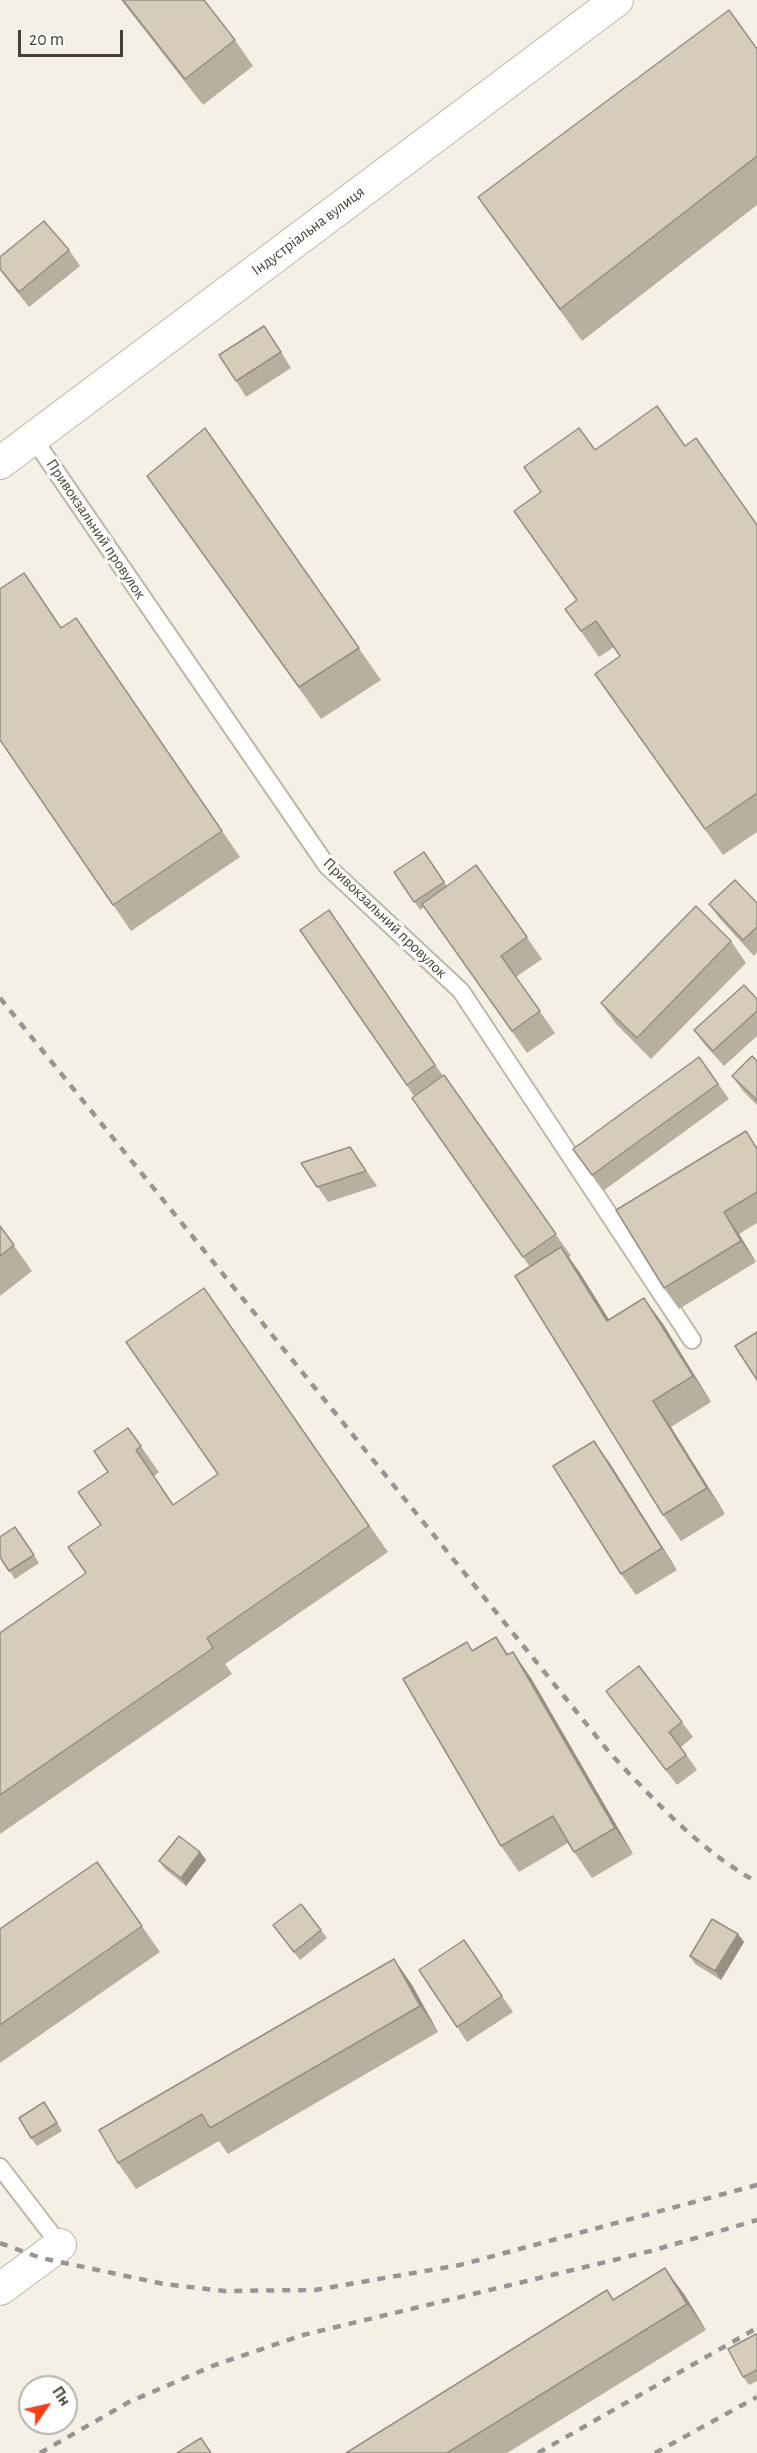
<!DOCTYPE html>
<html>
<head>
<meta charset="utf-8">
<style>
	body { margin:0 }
	#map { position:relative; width:757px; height:2453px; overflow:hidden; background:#f4f0e5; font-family:"Alegreya Sans",sans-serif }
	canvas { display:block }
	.north { position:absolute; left:18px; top:2375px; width:60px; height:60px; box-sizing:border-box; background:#fff; border:2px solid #b5b3ae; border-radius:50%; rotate:56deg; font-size:16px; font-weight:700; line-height:24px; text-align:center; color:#474034 }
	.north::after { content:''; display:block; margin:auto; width:21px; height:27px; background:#ff3e11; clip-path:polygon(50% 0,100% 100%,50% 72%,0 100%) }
	.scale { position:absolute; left:18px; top:30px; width:105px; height:27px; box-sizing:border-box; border:3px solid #474034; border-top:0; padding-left:8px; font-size:18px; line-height:21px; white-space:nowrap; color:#474034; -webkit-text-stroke:4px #fff; paint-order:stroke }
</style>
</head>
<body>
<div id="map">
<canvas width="757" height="2453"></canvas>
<div class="north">Пн</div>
<div class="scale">20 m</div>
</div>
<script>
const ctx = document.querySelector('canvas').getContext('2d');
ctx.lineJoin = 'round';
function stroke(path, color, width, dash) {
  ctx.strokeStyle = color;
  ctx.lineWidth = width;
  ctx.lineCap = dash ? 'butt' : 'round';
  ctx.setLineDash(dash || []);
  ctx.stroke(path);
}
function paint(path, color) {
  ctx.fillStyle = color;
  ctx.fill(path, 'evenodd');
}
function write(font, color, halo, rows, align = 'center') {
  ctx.font = font + ' "Alegreya Sans",sans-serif';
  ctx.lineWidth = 6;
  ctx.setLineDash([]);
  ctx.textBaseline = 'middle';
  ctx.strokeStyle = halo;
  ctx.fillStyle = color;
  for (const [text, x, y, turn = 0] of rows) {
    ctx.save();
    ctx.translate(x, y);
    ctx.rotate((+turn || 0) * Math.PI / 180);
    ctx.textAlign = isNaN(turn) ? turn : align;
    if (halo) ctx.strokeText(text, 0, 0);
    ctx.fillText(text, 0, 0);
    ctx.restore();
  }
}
const lane = new Path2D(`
	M33 438 327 866 461 991 692 1340
	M0 2167 60 2245`);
const street = new Path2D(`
	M0 463 617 0
	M0 2289 60 2245`);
const rail = new Path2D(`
	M0 998 609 1752C654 1800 699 1850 757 1882
	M0 2243 41 2258 164 2284 224 2291 315 2290 460 2265 757 2185
	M40 2453 129 2402 215 2365 303 2335 651 2251 757 2220
	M538 2453 757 2328
	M655 2453 757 2397`);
const wall = new Path2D(`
	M121 0H204L235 40 253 66 203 105Z
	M757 49V205L582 341 478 197Z
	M69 250 80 266 29 307 0 270V257Z
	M275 342 291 368 246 397 236 381Z
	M205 428 381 680 321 719 147 476Z
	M685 446 757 525V832L723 855 595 674 620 656 614 647 599 657 565 609 577 600 541 492 595 450Z
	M76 618 240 857 131 931 0 740 61 628Z
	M424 852 447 886 476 865 542 959 516 977 555 1033 527 1053 424 907 420 910 394 872Z
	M757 903V952L754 956 720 919 709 904Z
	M329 910 443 1076 444 1075 571 1256 569 1257 580 1273 609 1320 644 1298 663 1324 711 1402 671 1427 725 1514 681 1541 663 1515 530 1267 412 1098 414 1096 300 930Z
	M731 941 746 963 651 1059 616 1024 601 1003Z
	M757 999V1036L724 1066 705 1045 694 1030Z
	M699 1057 729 1099 603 1191 573 1149Z
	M757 1061V1105L743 1091 732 1076Z
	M746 1131 757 1147V1223L739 1234 756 1262 679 1309 664 1288Z
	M350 1147 377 1186 328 1202 301 1163Z
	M0 1226 32 1271 0 1296Z
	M204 1288 388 1552 225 1664 232 1674 0 1834V1633L86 1573 101 1525 108 1472 128 1428 159 1472 154 1476 174 1505 218 1474Z
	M609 1462 677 1570 636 1595 621 1574Z
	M15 1527 39 1563 15 1579 0 1557Z
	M496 1637 509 1655 531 1678 633 1854 592 1878 568 1843 519 1872 501 1846 467 1642 472 1650Z
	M606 1691 682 1722 693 1737 681 1747 697 1770 677 1785Z
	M200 1852 206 1860 186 1886 165 1869 159 1861Z
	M97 1862 160 1952 0 2063V1929Z
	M273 1925 321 1930 327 1938 300 1960Z
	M738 1934 744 1942 721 1980 695 1964 690 1956Z
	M464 1940 513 2012 467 2042 419 1970Z
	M394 1959 412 1985 438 2032 228 2154 219 2141 136 2189 118 2163Z
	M50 2110 62 2131 37 2146 31 2138Z
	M607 2290 614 2300 684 2294 706 2330 507 2453H346Z
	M757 2336V2381L749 2385 743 2377Z`);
const shadedWall = new Path2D(`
	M724 1212 739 1234 756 1262 741 1241Z
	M561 1247 580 1273 626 1347 607 1321Z
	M644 1298 663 1324 711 1402 693 1376Z
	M653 1401 671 1427 725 1514 707 1488Z
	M594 1441 609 1462 677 1570 662 1548Z
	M513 1652 531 1678 633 1854 615 1828Z
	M200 1852 206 1860 186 1886 181 1878Z
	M738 1934 744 1942 721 1980 715 1971Z
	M394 1959 412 1985 438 2032 420 2006Z
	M665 2268 684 2294 706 2330 687 2304Z`);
const building = new Path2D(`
	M123 0H204L235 40 185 79Z
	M729 10 757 49V156L560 309 478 197Z
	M44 221 69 250 19 292 0 269V257Z
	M264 326 281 352 236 381 219 355Z
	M657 406 685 446 696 438 757 525V793L705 829 595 674 620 656 596 621 581 631 565 609 577 600 514 511 541 492 524 467 579 428 595 450Z
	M205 428 359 648 299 687 147 476Z
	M24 573 61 628 76 618 222 831 113 905 0 740V589Z
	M424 852 444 882 414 902 394 872Z
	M476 865 527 937 501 956 540 1011 512 1031 422 904Z
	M735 880 757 903V927L743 940 709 904Z
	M696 906 731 941 637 1038 601 1003Z
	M329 910 435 1065 407 1085 300 930Z
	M744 985 757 999V1011L713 1051 694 1030Z
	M752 1056 757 1061V1100L732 1076Z
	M699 1057 718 1084 592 1175 573 1149Z
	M444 1075 556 1234 523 1257 412 1098Z
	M746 1131 757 1149V1192L724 1212 741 1241 664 1288 616 1210Z
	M350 1147 366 1171 317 1187 301 1163Z
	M0 1226 14 1245 0 1256Z
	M561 1247 607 1321 644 1298 693 1376 653 1401 707 1488 663 1515 515 1276Z
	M204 1288 369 1526 207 1638 213 1648 0 1795V1633L86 1573 68 1547 101 1525 78 1492 108 1472 94 1451 128 1428 141 1446 136 1450 173 1505 218 1474 126 1342Z
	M757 1332V1380L735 1346Z
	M594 1441 662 1548 621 1574 553 1466Z
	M15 1527 34 1555 9 1571 0 1557V1537Z
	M496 1637 507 1655 513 1652 615 1828 574 1852 553 1816 501 1846 403 1679 467 1642 472 1651Z
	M639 1666 682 1722 669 1732 686 1755 666 1770 606 1691Z
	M179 1836 200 1852 181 1878 159 1861Z
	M97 1862 142 1926 0 2025V1929Z
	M301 1904 321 1930 294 1952 273 1925Z
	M712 1919 738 1934 715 1971 690 1956Z
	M464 1940 502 1996 457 2027 419 1970Z
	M394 1959 420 2006 210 2128 202 2114 118 2163 99 2130Z
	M44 2102 57 2123 31 2138 19 2118Z
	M665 2268 687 2304 447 2453H346L607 2290 613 2300Z
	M756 2334 757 2336V2370L743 2377 728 2349Z
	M201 2438 211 2453H177Z`);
const streetNames = [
	["Індустріальна вулиця",308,231,-37],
	["Привокзальний провулок",96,529,56],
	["Привокзальний провулок",385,918,44]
];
stroke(lane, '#c0b8a7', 20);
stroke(street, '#c0b8a7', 34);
stroke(lane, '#fff', 16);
stroke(street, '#fff', 32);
stroke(rail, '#959595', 4.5, [8, 8]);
paint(wall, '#b9af9f');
paint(shadedWall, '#968f82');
paint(building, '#d7ccb9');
stroke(building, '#968f82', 1.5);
write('16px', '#474034', '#fff', streetNames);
</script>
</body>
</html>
